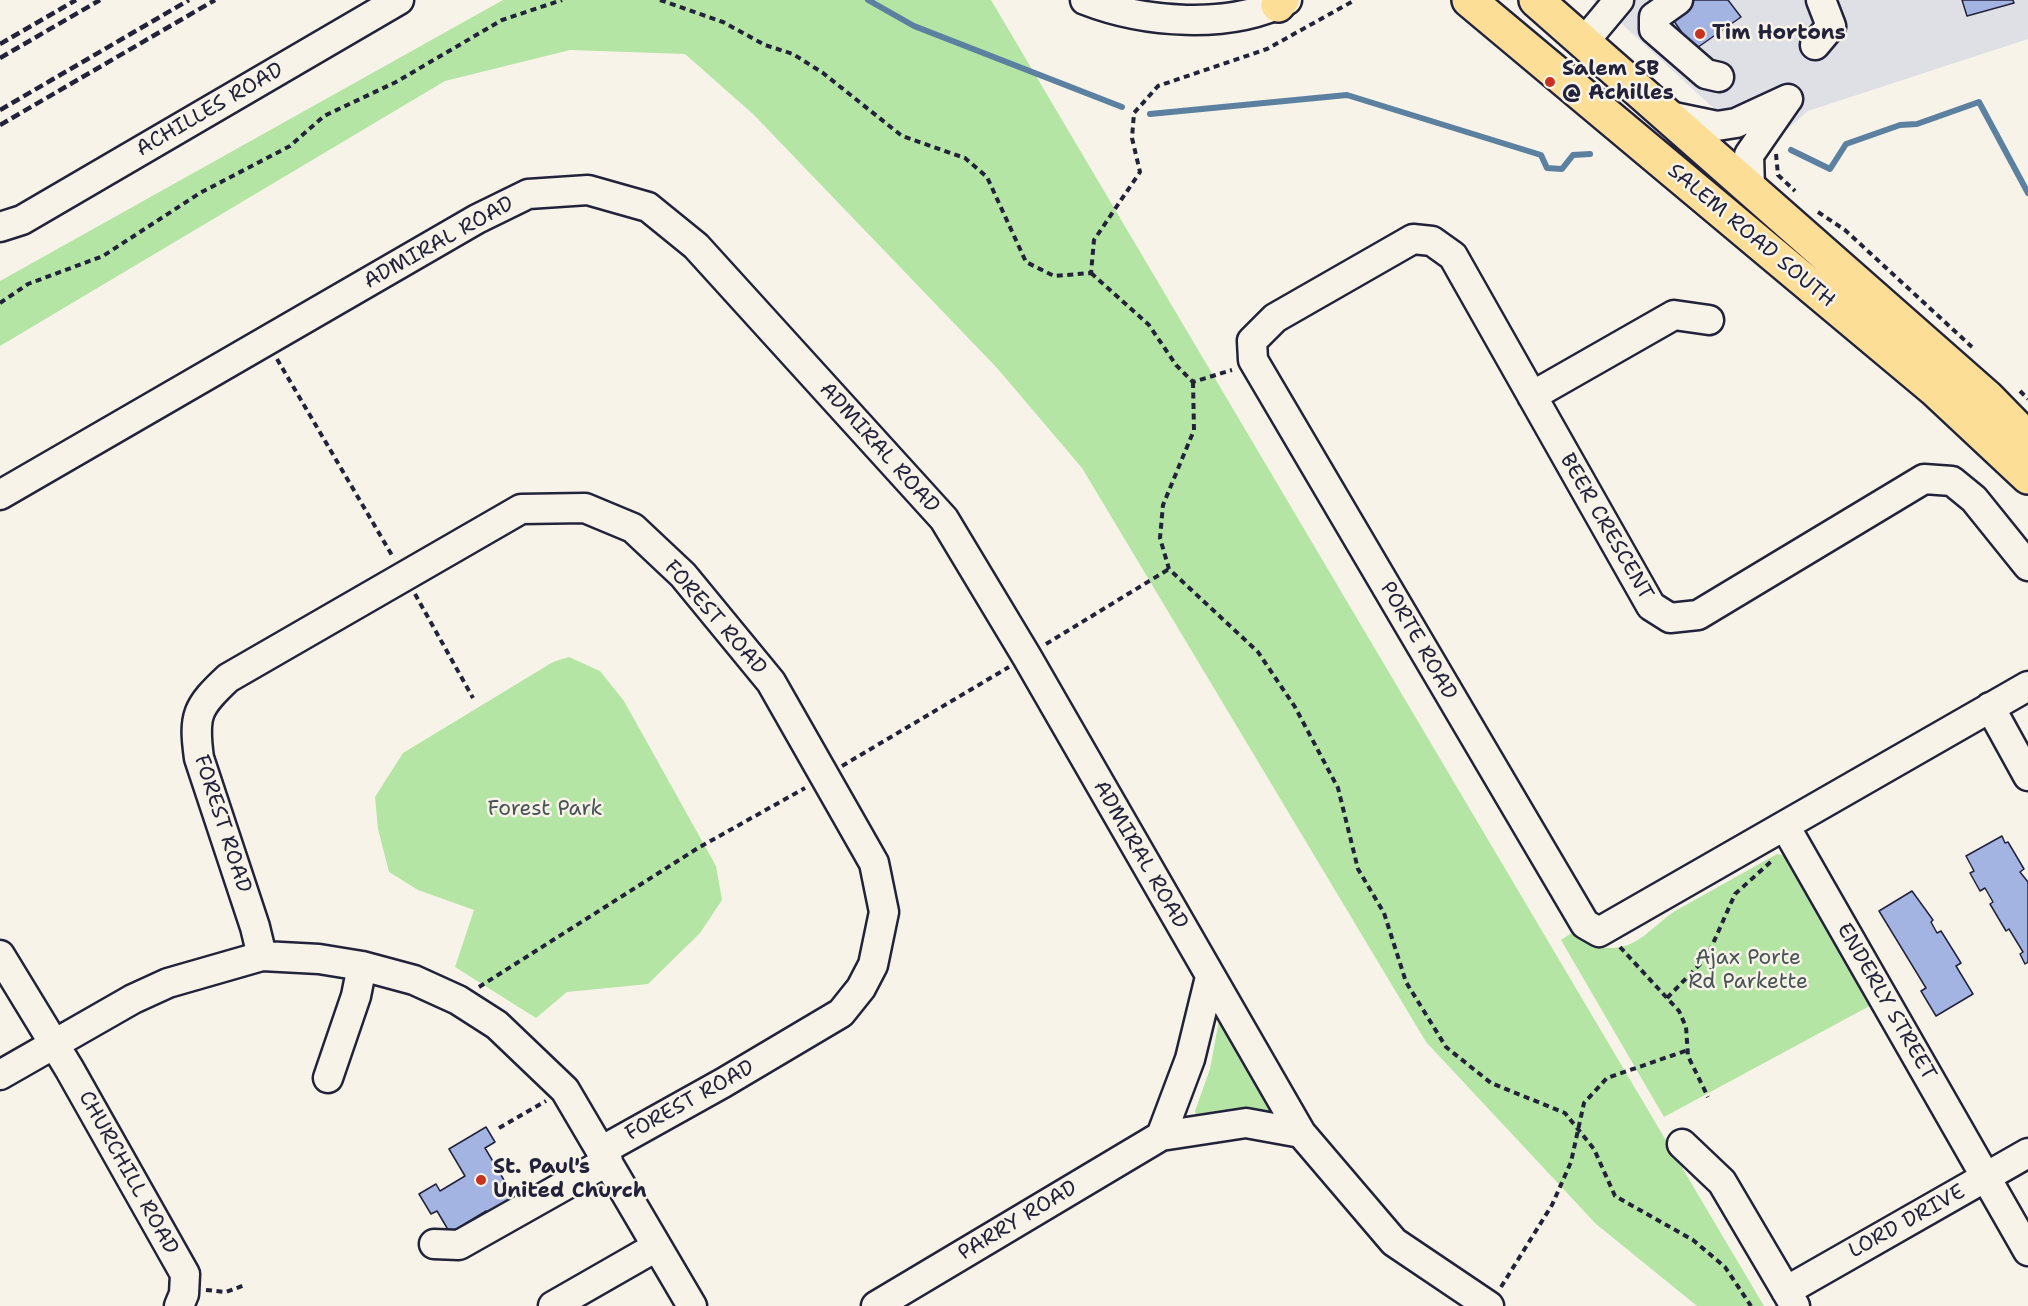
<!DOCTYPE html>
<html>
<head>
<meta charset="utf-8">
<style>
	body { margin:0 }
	canvas { display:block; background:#f7f3e8 }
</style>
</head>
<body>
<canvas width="2028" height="1306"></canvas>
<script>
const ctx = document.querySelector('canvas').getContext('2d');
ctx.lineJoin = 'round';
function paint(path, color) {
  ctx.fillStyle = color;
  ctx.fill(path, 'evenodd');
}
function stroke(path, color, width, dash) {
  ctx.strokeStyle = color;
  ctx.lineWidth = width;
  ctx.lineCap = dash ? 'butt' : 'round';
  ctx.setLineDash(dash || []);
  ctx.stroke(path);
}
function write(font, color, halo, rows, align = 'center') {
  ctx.font = font + ' "Shantell Sans",sans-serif';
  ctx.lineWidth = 5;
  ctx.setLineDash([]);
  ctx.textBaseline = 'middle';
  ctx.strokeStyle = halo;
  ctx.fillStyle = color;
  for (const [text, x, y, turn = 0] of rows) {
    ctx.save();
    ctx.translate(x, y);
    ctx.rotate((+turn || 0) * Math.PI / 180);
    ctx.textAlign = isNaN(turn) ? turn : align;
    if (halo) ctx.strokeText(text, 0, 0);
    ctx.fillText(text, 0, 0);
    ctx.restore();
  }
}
const built = new Path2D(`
	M1593 0H2028V39L1808 111 1761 152 1622 24Z`);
const green = new Path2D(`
	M503 0H991L1764 1306H1697L1596 1224 1426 1042 1082 468 997 368 753 114 685 54 570 50 445 81 0 346V281Z
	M569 657 600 671 624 701 716 866 722 900 700 933 648 984 567 992 536 1018 455 967 474 910 418 890 389 872 378 829 375 797 403 753 553 662Z
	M1777 854 1788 856 1877 1002 1664 1117 1561 940 1585 924 1592 945C1633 957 1647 930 1675 911Z
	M1220 1015 1275 1107 1273 1115 1249 1111 1196 1116 1195 1111 1210 1069Z`);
const stream = new Path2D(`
	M868 0 914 26 1122 107
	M1150 114 1347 95 1541 155 1547 168 1562 169 1573 155 1590 154
	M1791 150 1830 169 1846 144 1900 125 1917 124 1979 102 2028 193`);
const building = new Path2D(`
	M1683 0H1728L1741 17 1694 50 1667 11Z
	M1962 0H2013L2014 3 1967 16Z
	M2002 836 2005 843 2008 842 2024 869 2020 872 2028 882V962L2025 964 2020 954 2023 952 2009 929 2006 931 1990 904 1993 902 1985 888 1980 891 1970 873 1974 871 1966 856Z
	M1912 891 1933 920 1931 922 1937 933 1941 931 1961 963 1956 966 1973 994 1936 1016 1921 991 1926 988 1879 911Z
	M486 1127 495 1142 485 1148 517 1202 490 1217 486 1211 450 1233 437 1211 431 1214 419 1194 436 1184 440 1191 465 1176 449 1149Z`);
const path = new Path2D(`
	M660 0 723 22 765 45 793 54 823 73 902 136 965 158 987 177 1026 262 1054 276 1091 273 1094 240 1140 172 1132 138 1134 113 1158 86 1267 49 1355 0
	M1776 154 1778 175 1795 191
	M1818 212 1845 230 1972 347
	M1091 273 1149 325 1176 365 1193 382 1232 370
	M0 303 28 284 103 256 200 193 290 146 324 116 396 82 502 20 562 0
	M277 359 393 557
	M1193 382 1194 430 1163 505 1160 538 1169 569 1258 652 1295 707 1338 788 1358 869 1384 913 1406 982 1446 1047 1491 1083 1565 1113 1594 1149 1615 1196 1693 1240 1725 1267 1751 1306
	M2020 391 2028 399
	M415 594 473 698
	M1046 644 1169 569
	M842 766 1009 667
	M1620 947 1679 1011 1686 1027 1688 1056 1708 1097
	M479 987 698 848 805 788
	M1667 998 1707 957 1735 894 1774 859
	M499 1128 546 1101
	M1501 1287 1552 1205 1571 1162 1584 1103 1607 1078 1688 1050
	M206 1290 226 1292 245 1285`);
const minor = new Path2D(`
	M1085 0C1144 23 1229 30 1287 0
	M1678 0 1654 17V29L1706 74 1719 77
	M1584 42 1619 0
	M1815 45 1831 26 1821 0
	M1669 116 1717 126 1736 123 1788 99
	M1750 188 1749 155 1787 100
	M0 227 22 220 399 0
	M1532 396 1674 315 1709 320
	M0 495 477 219 528 194 588 190 648 207 696 246 944 519 1027 657 1301 1133 1394 1242 1489 1306
	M2028 566 1974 499 1952 481 1924 479 1698 615 1670 618 1651 606 1453 256 1432 241 1413 239 1275 318 1252 341 1253 360 1585 924 1599 932 2028 686
	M1990 707 2028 776
	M1785 826 2028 1251
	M0 955 70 1070 185 1274 184 1294 179 1306
	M262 956 255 927 199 758C193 715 197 707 228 678L521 509 585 508 633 528 683 575 771 682 874 863 884 912 873 965 861 988 841 1013 723 1083 601 1151
	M0 1075 133 999 168 983 262 956 319 959 362 966 414 980 458 1000 497 1025 565 1090 692 1306
	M328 1078 356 996 362 966
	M1161 1136 1190 1059 1210 977
	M1682 1144 1722 1182 1795 1306
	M434 1244 459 1245 608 1161
	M1786 1291 2028 1153
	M553 1306 656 1247
	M876 1306 1161 1136 1246 1123 1301 1133`);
const major = new Path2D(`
	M1469 0 1934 389 2028 477
	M1536 0 1988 398 2028 439
	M1278 5 1282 0`);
const rail = new Path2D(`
	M0 44 76 0
	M0 58 100 0
	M0 110 189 0
	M0 125 215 0`);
const markers = [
	[1700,34,6,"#c8321e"],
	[1550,82,6,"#c8321e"],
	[481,1180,6,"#c8321e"]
];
const poiNames = [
	["Tim Hortons",1712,34],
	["Salem SB",1562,70],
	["@ Achilles",1562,94],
	["St. Paul's",493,1168],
	["United Church",493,1192]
];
const streetNames = [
	["ACHILLES ROAD",210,110,-30],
	["SALEM ROAD SOUTH",1751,236,40],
	["ADMIRAL ROAD",439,243,-29],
	["ADMIRAL ROAD",879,448,48],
	["BEER CRESCENT",1606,527,60],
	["FOREST ROAD",715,618,49],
	["PORTE ROAD",1418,641,60],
	["FOREST ROAD",222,824,72],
	["ADMIRAL ROAD",1140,855,60],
	["ENDERLY STREET",1886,1002,60],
	["FOREST ROAD",690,1101,-29],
	["CHURCHILL ROAD",128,1173,61],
	["PARRY ROAD",1018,1221,-31],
	["LORD DRIVE",1907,1222,-29]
];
const parkNames = [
	["Forest Park",545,810],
	["Ajax Porte",1748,959],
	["Rd Parkette",1748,983]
];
paint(built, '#dee0e6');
paint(green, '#b5e5a4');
stroke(stream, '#5c81a0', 6);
paint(building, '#a3b4e3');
stroke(building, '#22223b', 1.5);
stroke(minor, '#22223b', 33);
stroke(major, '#22223b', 38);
stroke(path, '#22223b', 4, [6, 4.5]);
stroke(minor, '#f7f3e8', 28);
stroke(major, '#fdde96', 33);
stroke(rail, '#22223b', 4.5, [9, 4.5]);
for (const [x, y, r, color] of markers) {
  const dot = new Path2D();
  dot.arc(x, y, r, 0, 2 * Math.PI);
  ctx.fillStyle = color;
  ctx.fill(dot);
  stroke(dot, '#f7f3e8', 2);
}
write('bold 21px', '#22223b', '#f7f3e8', poiNames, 'left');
write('21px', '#22223b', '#f7f3e8', streetNames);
write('21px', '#475355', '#f7f3e8', parkNames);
</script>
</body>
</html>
